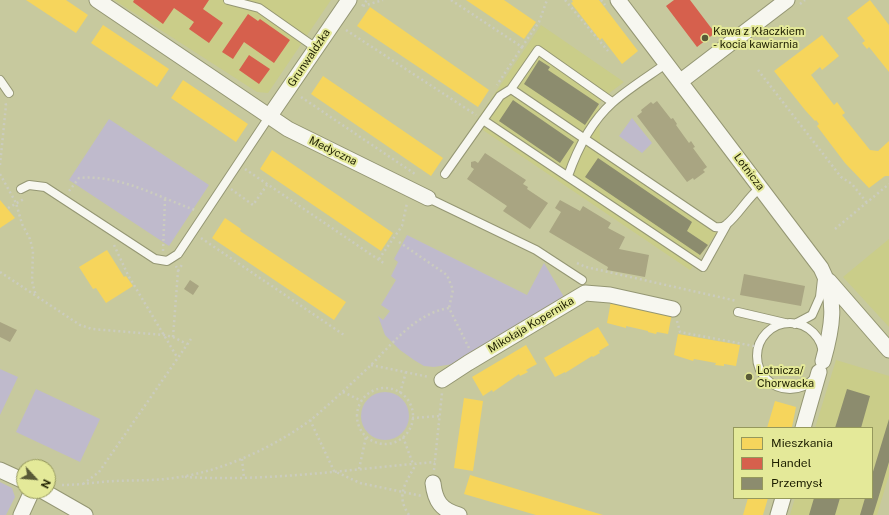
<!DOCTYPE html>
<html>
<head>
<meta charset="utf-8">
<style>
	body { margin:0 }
	#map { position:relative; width:889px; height:515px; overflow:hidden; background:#c7c99e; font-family:"Public Sans",sans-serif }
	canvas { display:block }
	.legend { position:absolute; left:733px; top:427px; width:140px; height:72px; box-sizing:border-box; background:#e4e999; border:1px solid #95985c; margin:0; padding:5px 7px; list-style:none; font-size:12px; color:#1e1f00 }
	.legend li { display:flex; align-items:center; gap:8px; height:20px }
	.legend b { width:20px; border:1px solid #95985c }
	.north { position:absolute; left:16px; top:459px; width:40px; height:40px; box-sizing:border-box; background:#e4e999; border:1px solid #95985c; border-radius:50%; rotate:116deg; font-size:11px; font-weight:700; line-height:16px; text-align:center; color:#1e1f00 }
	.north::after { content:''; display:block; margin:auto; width:14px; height:18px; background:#595a37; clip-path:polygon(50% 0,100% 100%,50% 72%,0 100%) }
</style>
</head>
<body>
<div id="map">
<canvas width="889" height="515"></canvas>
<ul class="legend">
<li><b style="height:11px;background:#f6d55c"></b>Mieszkania</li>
<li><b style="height:11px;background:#d6604d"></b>Handel</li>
<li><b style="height:11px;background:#8c8c6e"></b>Przemysł</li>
</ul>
<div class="north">N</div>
</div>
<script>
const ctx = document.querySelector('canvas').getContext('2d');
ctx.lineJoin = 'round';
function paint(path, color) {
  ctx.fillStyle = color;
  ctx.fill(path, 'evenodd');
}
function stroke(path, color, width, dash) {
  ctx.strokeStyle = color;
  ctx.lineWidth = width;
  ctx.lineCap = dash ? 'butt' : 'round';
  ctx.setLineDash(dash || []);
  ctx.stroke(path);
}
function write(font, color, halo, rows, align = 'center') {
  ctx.font = font + ' "Public Sans",sans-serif';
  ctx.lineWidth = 4;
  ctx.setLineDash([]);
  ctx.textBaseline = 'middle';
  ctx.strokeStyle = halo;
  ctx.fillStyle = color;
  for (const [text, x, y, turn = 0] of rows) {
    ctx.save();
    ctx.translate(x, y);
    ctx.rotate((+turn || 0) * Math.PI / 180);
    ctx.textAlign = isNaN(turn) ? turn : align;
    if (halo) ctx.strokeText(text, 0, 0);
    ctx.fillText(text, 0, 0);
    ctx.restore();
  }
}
const built = new Path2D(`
	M114 0H331L268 93 257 92Z
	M541 25 624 82 604 97 599 104 600 143 721 227 690 270 474 124Z
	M889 239V327L843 277Z
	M836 360 889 376V475L877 515H790L795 498H872V428H815Z`);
const green = new Path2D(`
	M632 118 652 143 642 153 619 136Z
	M109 119 209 185 169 246 69 180Z
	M407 235 527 295 544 263 564 297 453 364 434 367 424 366 414 360 400 350 385 335 378 316 383 320 390 311 381 305 396 280 391 276 398 262 394 259Z
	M0 369 18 377 0 415Z
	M36 389 100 419 80 462 16 432Z
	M361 416a24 24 0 1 1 48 0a24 24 0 1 1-48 0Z
	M0 482 12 488 15 497 6 515H0Z`);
const homes = new Path2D(`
	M26 0H66L88 15 76 33Z
	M466 0H504L536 22 524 39Z
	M572 0H599L638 51 622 64 602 38 600 40 571 3 573 2Z
	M870 0 889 25V72L869 47 867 49 862 43 865 41 847 18Z
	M370 7 489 90 478 107 357 26Z
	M103 25 169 69 157 87 91 43Z
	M822 35 839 56 822 70 820 67 811 75 834 105 837 102 845 113 842 115 870 150 878 151 889 141V176H885L869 188 845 163 817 126 819 124 816 120 815 121 805 110 774 71Z
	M323 76 443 158 431 176 311 94Z
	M183 80 248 124 236 142 171 98Z
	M272 150 393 233 381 251 260 169Z
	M0 200 15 218 0 228Z
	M225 218 241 229 240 231 346 302 334 320 212 238Z
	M107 250 124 277 126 276 133 286 106 303 96 288 93 289 79 267Z
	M611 301 672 313 668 334 657 332 656 334 648 332V331L626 326V328L607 323Z
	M598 327 609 345 599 351 600 353 593 357 592 356 565 373V372L555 377 544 358Z
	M678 334 740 345 736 366 724 364V366L715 365 716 363 694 359 693 361 674 355Z
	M526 345 537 364 526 370 528 372 520 376 519 374 493 392 492 390 483 396 472 377Z
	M464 398 483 401 473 471 454 468Z
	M775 401 796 407 792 427 767 428Z
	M470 475 603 515H536L464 494Z
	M748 498H768L763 515H743Z`);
const shops = new Path2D(`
	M134 0H209L203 9 223 23 209 43 189 29 194 22 174 8 163 24 133 2Z
	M674 0H690L715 33 697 47 666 6Z
	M248 14 258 21 260 19 290 40 274 63 244 42 233 59 222 52Z
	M249 55 270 69 259 84 239 70Z`);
const industry = new Path2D(`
	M539 60 550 67 548 70 599 104 585 125 524 84Z
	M513 100 574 142 560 163 499 121Z
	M598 158 692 222 687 231 708 245 700 255 585 177Z
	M847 389 870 396 861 428H835Z
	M889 419V462L878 499 873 515H860L865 498H872V475Z
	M814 498H840L835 515H809Z`);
const building = new Path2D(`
	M657 101 671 119 673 118 677 124 676 125 689 143 691 141 695 147 693 148 707 167 703 170 705 172 694 180 693 178 687 182 637 116 642 112 641 110 651 102 653 104Z
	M485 153 526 180 523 184 528 187 527 189 548 203 530 229 503 211 507 206 467 179 474 169 471 167V162L475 161 478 163Z
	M560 200 580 211 583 206 611 223 608 228 625 237 619 249 649 255 645 277 607 270 608 267 549 232 561 212 555 208Z
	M744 274 805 286 801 306 740 295Z
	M190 280 199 286 193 295 184 289Z
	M0 322 17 330 10 342 0 337Z`);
const path = new Path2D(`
	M451 0 522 47 497 85
	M565 0 608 51
	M601 0 605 5
	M800 4 805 0
	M362 6 367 0
	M363 6 383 0
	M346 30 476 115
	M522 47 539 22 547 0
	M758 70 841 177 852 184 867 203
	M301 97 415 174
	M0 165 6 105 5 102
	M245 169 385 264
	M0 174 16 203 22 224 30 239 33 251 32 281 36 296
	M231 189 253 205 267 185
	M69 191 79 178C119 174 158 197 195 210
	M8 208 24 199
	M835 229 889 184
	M201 238 344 335
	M399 242 447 275 453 290 449 308
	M114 245 128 275 177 357
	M163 251 165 199
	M379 259 402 226 407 203
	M577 263 586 267 737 301
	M178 271 183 263
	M0 272 80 325 92 329 164 335 173 337 187 344
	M677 321 680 332 759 347
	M173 337 178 271 176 266
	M371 365 429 377
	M357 416a28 28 0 1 1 56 0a28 28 0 1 1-56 0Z
	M343 392 362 401
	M400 393 406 372
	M412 418 440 416
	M310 420 334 471 360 483 422 496
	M403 437 413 464
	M242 459 244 478
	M359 469 366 437
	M434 470 442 393
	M185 477C268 482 352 469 435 462
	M83 484 99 472 191 339
	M62 485C80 485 97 482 114 481 136 480 158 481 180 477 225 470 276 446 312 419 332 402 351 384 370 366 392 344 416 313 449 308L469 348
	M409 515C395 495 406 483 416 464`);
const lane = new Path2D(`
	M228 0 259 8 316 48
	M0 80 9 93
	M612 102 538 50 511 89 715 227C720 228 724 227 727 224 740 213 747 198 761 187
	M483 120 703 267 727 224
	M445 174 500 96 511 89
	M568 176C577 150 591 122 612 103 629 88 649 76 667 63
	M21 189 29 185 45 187 155 259 167 261 178 254 269 117
	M428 198 536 250 582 280
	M738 312 785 323
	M757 356a33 33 0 1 1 66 0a33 33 0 1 1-66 0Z
	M795 324 812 315 820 297 822 279`);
const street = new Path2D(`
	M97 0 288 129 428 198
	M618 0 821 268C838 300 832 329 823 361
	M681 81 787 0
	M269 117 349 0
	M829 281 889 350
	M442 380 468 363 585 293 610 295 673 309
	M803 428 819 372
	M0 470 24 481
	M433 483C435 501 441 510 459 515
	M43 491 85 515
	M21 515 32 491
	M778 515 783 498`);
const markers = [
	[705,38,4,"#595a37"],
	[749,377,4,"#595a37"]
];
const poiNames = [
	["Kawa z Kłaczkiem",713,32],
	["- kocia kawiarnia",713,45],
	["Lotnicza/",757,371],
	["Chorwacka",757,384]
];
const streetNames = [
	["Grunwaldzka",309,58,-56],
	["Medyczna",333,151,26],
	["Lotnicza",749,172,53],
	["Mikołaja Kopernika",531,325,-31]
];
paint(built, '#cacd89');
paint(green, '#bfbacc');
paint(homes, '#f6d55c');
paint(shops, '#d6604d');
paint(industry, '#8c8c6e');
paint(building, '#a9a582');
stroke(lane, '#949673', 10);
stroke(street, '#949673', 17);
stroke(path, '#cbccbe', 2.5, [2, 3]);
stroke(lane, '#f7f7f0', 8);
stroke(street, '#f7f7f0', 15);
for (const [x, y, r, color] of markers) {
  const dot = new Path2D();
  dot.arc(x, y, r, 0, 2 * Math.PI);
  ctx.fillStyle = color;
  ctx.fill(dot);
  stroke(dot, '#e4e999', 1.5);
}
write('11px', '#1e1f00', '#e4e999', poiNames, 'left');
write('11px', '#1e1f00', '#e4e999', streetNames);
</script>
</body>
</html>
